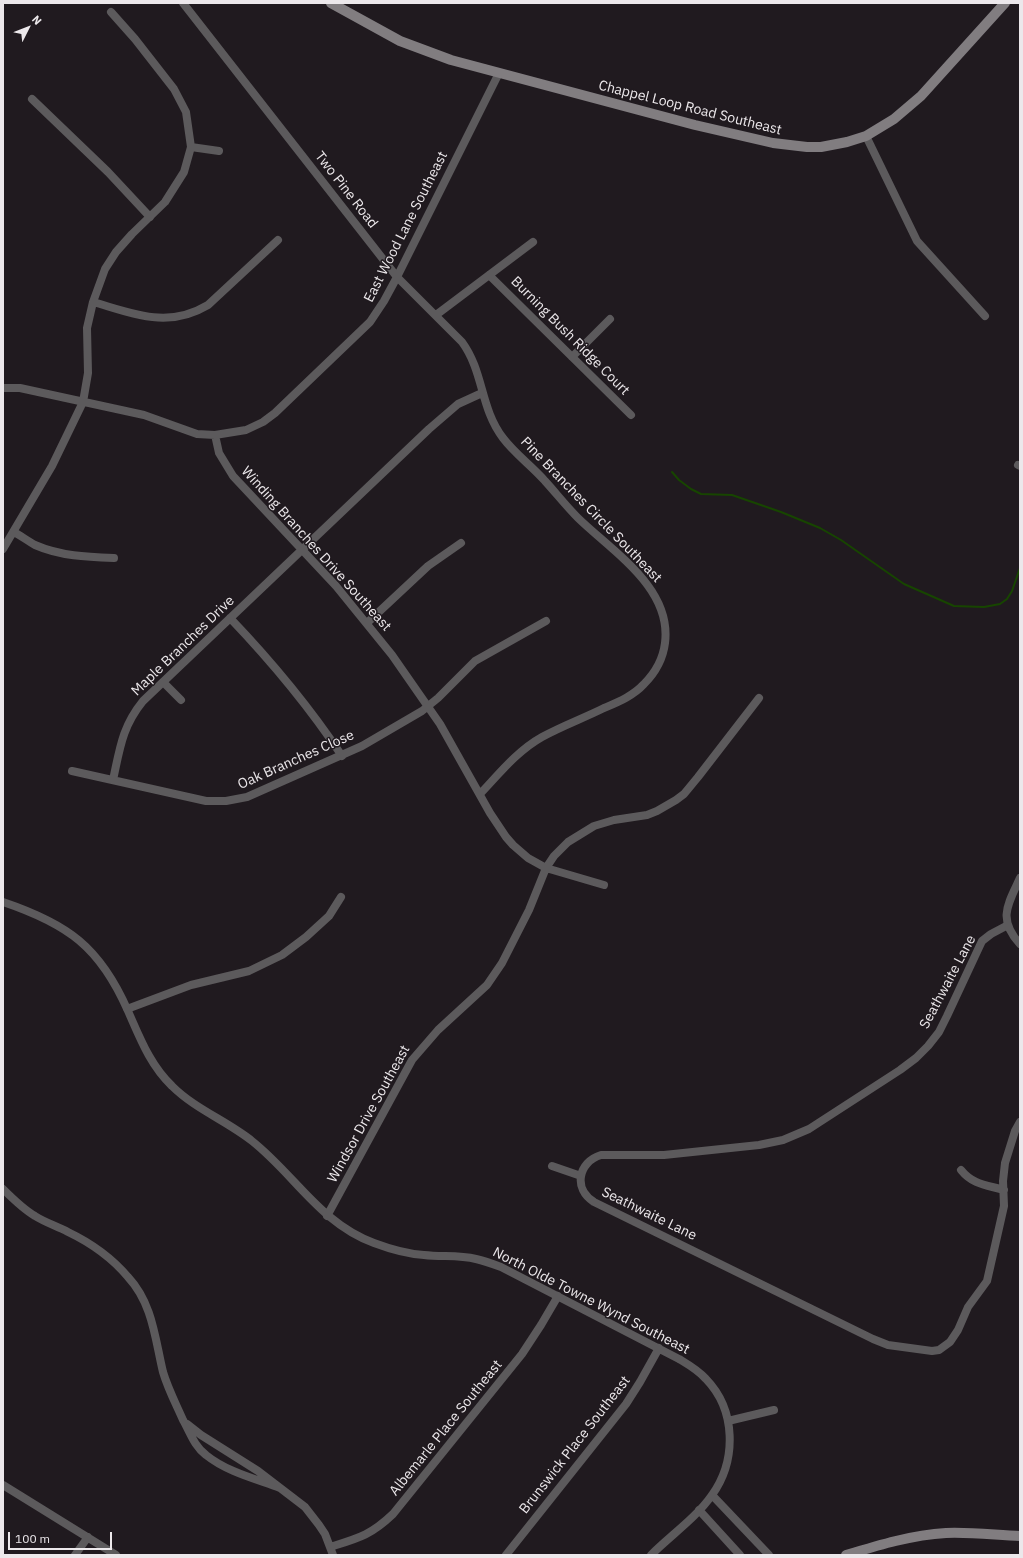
<!DOCTYPE html>
<html>
<head>
<meta charset="utf-8">
<style>
	body { margin:0 }
	#map { position:relative; width:1023px; height:1558px; overflow:hidden; background:#201a1f; font-family:"IBM Plex Sans",sans-serif }
	canvas { display:block }
	.frame { position:absolute; inset:0; border:4px solid #ece8eb; pointer-events:none }
	.north { position:absolute; left:8px; top:8px; width:40px; height:40px; -webkit-text-stroke:3px #201a1f; paint-order:stroke; rotate:48deg; font-size:11px; font-weight:700; line-height:16px; text-align:center; color:#ece8eb }
	.north::after { content:''; display:block; margin:auto; width:14px; height:18px; background:#ece8eb; clip-path:polygon(50% 0,100% 100%,50% 72%,0 100%) }
	.scale { position:absolute; left:8px; top:1532px; width:104px; height:18px; box-sizing:border-box; border:2px solid #ece8eb; border-top:0; padding-left:5px; font-size:12px; line-height:14px; white-space:nowrap; color:#ece8eb; -webkit-text-stroke:3px #201a1f; paint-order:stroke }
</style>
</head>
<body>
<div id="map">
<canvas width="1023" height="1558"></canvas>
<div class="frame"></div>
<div class="north">N</div>
<div class="scale">100 m</div>
</div>
<script>
const ctx = document.querySelector('canvas').getContext('2d');
ctx.lineJoin = 'round';
function stroke(path, color, width, dash) {
  ctx.strokeStyle = color;
  ctx.lineWidth = width;
  ctx.lineCap = dash ? 'butt' : 'round';
  ctx.setLineDash(dash || []);
  ctx.stroke(path);
}
function write(font, color, halo, rows, align = 'center') {
  ctx.font = font + ' "IBM Plex Sans",sans-serif';
  ctx.lineWidth = 3;
  ctx.setLineDash([]);
  ctx.textBaseline = 'middle';
  ctx.strokeStyle = halo;
  ctx.fillStyle = color;
  for (const [text, x, y, turn = 0] of rows) {
    ctx.save();
    ctx.translate(x, y);
    ctx.rotate((+turn || 0) * Math.PI / 180);
    ctx.textAlign = isNaN(turn) ? turn : align;
    if (halo) ctx.strokeText(text, 0, 0);
    ctx.fillText(text, 0, 0);
    ctx.restore();
  }
}
const stream = new Path2D(`
	M672 472 679 480 691 489 701 494 732 495 781 512 820 528 841 540 904 584 954 606 984 607 1000 604 1007 599 1012 591 1020 568`);
const street = new Path2D(`
	M183 3 397 277 462 342C484 372 480 408 503 438 515 454 532 466 545 481 556 493 566 506 578 518 613 552 672 588 665 643 663 659 655 673 644 684 633 696 618 702 604 708 584 718 562 726 542 737 517 751 499 774 480 794
	M32 99 108 172 150 217
	M866 136 917 241 985 316
	M191 147 219 151
	M489 275 631 415
	M93 302C135 314 168 329 208 305L278 240
	M436 315 533 242
	M572 357 610 319
	M3 388H20L144 415 197 434 215 435 246 430 263 422 275 413 370 322 384 301 397 277 499 73
	M215 435 219 453 233 476 336 586 392 655 440 724 490 813 506 837 513 845 528 858 546 868 604 885
	M1018 465 1020 466
	M14 532C21 536 28 541 35 545 60 556 87 557 114 558
	M3 549 52 466 83 402 88 373 87 328 93 302 105 269 116 252 132 234 165 202 184 172 191 147 186 112 174 89 135 39 111 12
	M230 618C272 662 308 705 342 756
	M367 623 428 566 461 543
	M163 682 181 700
	M72 771 206 801H226L247 797 362 746 422 711 438 698 475 661 546 621
	M113 780C120 748 122 727 143 701L429 429 458 404 482 393
	M1020 878C1008 904 997 919 1020 944
	M3 902C68 924 100 947 128 1011 140 1038 150 1065 172 1086 195 1109 227 1121 252 1141 295 1175 320 1223 374 1243 390 1249 407 1254 424 1255 442 1257 459 1255 476 1259 485 1261 493 1264 501 1267L679 1359C689 1365 698 1370 706 1379 736 1410 737 1460 712 1495 696 1518 671 1535 651 1555
	M1008 925 991 934 982 941 947 1016 939 1032 928 1046 916 1058 900 1070 809 1129 783 1140 759 1145 664 1155H601C578 1162 573 1189 594 1202L873 1339 888 1345 932 1351 939 1350 950 1342 958 1330 968 1307 987 1281 1004 1206 1003 1181 1005 1163 1015 1131 1020 1122
	M127 1009 191 985 249 971 282 955 306 937 329 916 341 897
	M552 1166 581 1176
	M961 1170C973 1185 987 1185 1004 1190
	M3 1189C13 1199 23 1209 35 1216 46 1223 57 1226 68 1232 91 1243 112 1258 128 1277 153 1304 155 1339 163 1372 168 1389 176 1404 183 1420 190 1432 194 1446 206 1455 227 1472 256 1479 280 1488
	M327 1216 412 1060 438 1030 487 985 502 963 529 910 546 868 554 856 568 842 594 826 614 820 647 815 657 811 676 800 684 794 698 777 759 698
	M728 1421 774 1410
	M187 1424 201 1435 258 1471 305 1507 319 1525 325 1534 333 1555
	M3 1485 116 1555
	M712 1495 769 1555
	M699 1510 740 1555
	M330 1547C359 1538 371 1535 393 1514L522 1354 541 1325 558 1296
	M75 1555 88 1537
	M506 1555 626 1404 640 1382 659 1348`);
const secondary = new Path2D(`
	M331 3 400 41 451 60 695 125 773 143 807 147H821L847 142 866 136 894 119 921 96 1005 3
	M846 1555C879 1545 912 1535 946 1533 971 1532 995 1535 1020 1536`);
const streetNames = [
	["Chappel Loop Road Southeast",690,108,14],
	["Two Pine Road",346,190,52],
	["East Wood Lane Southeast",406,227,-63],
	["Burning Bush Ridge Court",570,336,45],
	["Pine Branches Circle Southeast",591,510,46],
	["Winding Branches Drive Southeast",316,549,48],
	["Maple Branches Drive",183,646,-44],
	["Oak Branches Close",296,760,-24],
	["Seathwaite Lane",948,982,-62],
	["Windsor Drive Southeast",369,1114,-61],
	["Seathwaite Lane",649,1214,26],
	["North Olde Towne Wynd Southeast",591,1301,27],
	["Albemarle Place Southeast",446,1428,-51],
	["Brunswick Place Southeast",575,1445,-52]
];
stroke(stream, '#174500', 2);
stroke(street, '#5c5a5c', 8);
stroke(secondary, '#817d80', 10);
write('14px', '#ece8eb', '#201a1f', streetNames);
</script>
</body>
</html>
